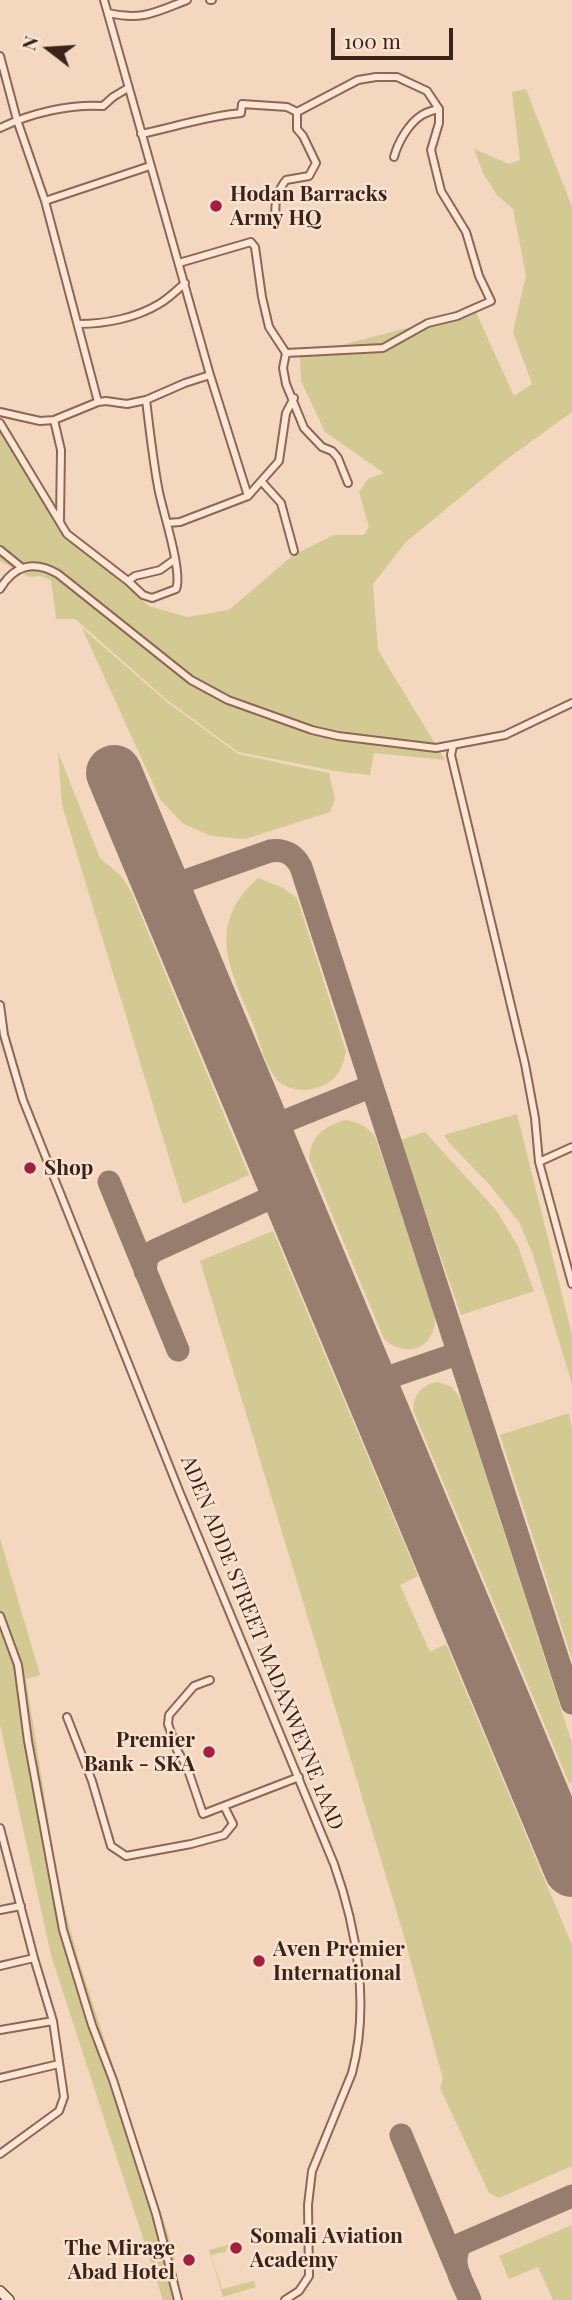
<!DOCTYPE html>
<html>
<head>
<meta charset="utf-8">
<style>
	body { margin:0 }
	#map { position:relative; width:572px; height:2300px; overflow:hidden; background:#f3d7bf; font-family:"Playfair Display",serif }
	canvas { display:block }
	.north { position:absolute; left:14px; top:14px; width:70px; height:70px; -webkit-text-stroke:5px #f9e3cf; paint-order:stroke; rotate:287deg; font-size:19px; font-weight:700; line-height:28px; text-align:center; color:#3b231b }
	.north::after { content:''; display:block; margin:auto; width:24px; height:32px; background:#3b231b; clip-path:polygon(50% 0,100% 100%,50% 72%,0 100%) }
	.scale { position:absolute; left:331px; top:28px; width:122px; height:32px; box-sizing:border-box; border:4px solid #3b231b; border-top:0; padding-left:9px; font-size:21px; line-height:24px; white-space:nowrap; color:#3b231b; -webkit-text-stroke:5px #f9e3cf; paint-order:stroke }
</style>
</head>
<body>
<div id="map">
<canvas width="572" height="2300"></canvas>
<div class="north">N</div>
<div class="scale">100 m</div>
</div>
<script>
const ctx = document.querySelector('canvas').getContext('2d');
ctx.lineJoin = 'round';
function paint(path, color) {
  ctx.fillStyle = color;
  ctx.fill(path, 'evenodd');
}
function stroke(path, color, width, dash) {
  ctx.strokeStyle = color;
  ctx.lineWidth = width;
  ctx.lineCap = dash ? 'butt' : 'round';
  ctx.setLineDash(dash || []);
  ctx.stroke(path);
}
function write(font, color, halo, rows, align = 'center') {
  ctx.font = font + ' "Playfair Display",serif';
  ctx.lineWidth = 5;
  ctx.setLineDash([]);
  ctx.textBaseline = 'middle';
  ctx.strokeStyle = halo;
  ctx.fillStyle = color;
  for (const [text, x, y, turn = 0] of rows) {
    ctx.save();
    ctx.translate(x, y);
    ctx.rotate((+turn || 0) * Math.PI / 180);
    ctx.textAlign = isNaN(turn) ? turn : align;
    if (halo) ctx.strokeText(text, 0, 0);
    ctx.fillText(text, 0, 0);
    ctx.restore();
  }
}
const green = new Path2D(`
	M526 89 572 207V412L503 462 406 542 373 584 378 650 445 760 374 753 370 775 335 771 238 752 167 700 75 619H56L51 580 40 576 29 577 0 561V432L70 538 149 606 187 617 229 610 293 555 334 535H364L369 527 359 492 368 479 384 473 325 432 301 381 300 356 475 310 514 396 532 384 513 332 526 275 513 209 497 195 483 173 474 149 509 164 520 160 512 92Z
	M82 628 167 702 238 754 329 773 335 799 330 812 245 839 211 836 182 823 160 799Z
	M58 752 100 858 121 876 131 891 249 1175 183 1204 62 805Z
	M258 878 283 888 297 898 346 1051C344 1060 342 1069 336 1076 322 1093 287 1096 274 1076 265 1064 259 1040 254 1026 231 971 204 926 258 878Z
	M517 1114 572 1335V1384L533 1255 519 1222 489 1184 450 1144 444 1135Z
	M344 1120C357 1121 366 1126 375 1136L435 1313C438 1346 409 1361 384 1339L309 1159C311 1135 323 1128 344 1120Z
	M425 1132 496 1210 518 1246 534 1291 461 1315 400 1140Z
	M273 1231 418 1576 400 1585 430 1652 446 1644 572 1945V2166L499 2198 489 2193 440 2088 443 2079 401 1926 200 1261Z
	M438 1382 452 1387 461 1399 572 1743V1782L569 1783 413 1410C414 1394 422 1384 438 1382Z
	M569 1413 572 1428V1659L500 1435Z
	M0 1538 40 1675 26 1679 59 1887 78 1958 174 2253 179 2293 182 2300H163L51 1955 0 1725Z
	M572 2225V2300H553L538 2267 509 2279 499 2256Z
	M239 2242 228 2247 224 2254 223 2252 211 2255 222 2289 254 2281 256 2287 223 2297 209 2250Z`);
const taxiway = new Path2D(`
	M162 889 270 851C285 849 294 854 301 867L572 1703
	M263 1130 372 1086
	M109 1182 178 1350
	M145 1271 147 1257 154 1251 288 1190
	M369 1384 448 1357
	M556 1831 572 1823
	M401 2135 456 2267
	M470 2300C463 2282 448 2262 461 2244L572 2196`);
const runway = new Path2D(`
	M114 773 572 1869`);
const minor = new Path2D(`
	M104 0 210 375 248 496 180 522 168 523
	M210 0H212
	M108 13C142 21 156 12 187 0
	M0 56 17 120 45 201 98 402
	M0 128C31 113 69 104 103 106L113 97 128 88
	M141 134C174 127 208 116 241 113L242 104 287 107 297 112 358 80 376 77H397L427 91 439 109V123L431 150 441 191 466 232 479 276 491 301 457 316 428 323 383 348 286 353
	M394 157C398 142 409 123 422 115 427 112 434 110 439 109
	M45 201 150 166
	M276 219C274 203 276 193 286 180L309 176 316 163 303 136 297 129V112
	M179 263 251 242 255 247 262 297 269 327 286 353 283 368 286 384 304 428 322 447 332 451 338 458 348 483
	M79 324C105 324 136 318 159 304 168 299 177 290 185 283
	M0 412 40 421 54 420 98 402 106 401 127 404 146 400 185 383 210 375
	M54 420 61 450 60 520
	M0 423 67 534 128 581 143 595 152 598 176 589C183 573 163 512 159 492 153 462 150 431 146 400
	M262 482 281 503 294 551
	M248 496 279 461 286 413 294 398
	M0 550 21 567
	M128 581 135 576 160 570 174 560
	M0 589C14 565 34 560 58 574L191 680 228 700 312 730 338 736 436 748 505 735 572 703
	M453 746 451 755 525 1064 535 1118 539 1162 572 1284
	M0 1005 4 1035 23 1100 180 1493 334 1864C357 1929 370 2005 352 2073L312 2171 308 2205 309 2276 299 2291 285 2300
	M539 1162 572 1147
	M0 1616 18 1665 28 1741 63 1930 92 2025 113 2080 156 2214 178 2300
	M210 1680 194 1686 169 1715 168 1724 177 1750 187 1767 203 1814 299 1777
	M67 1717 92 1781 111 1846 126 1856 191 1844 224 1835 233 1824 224 1806
	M0 1828 34 1958 53 2021 64 2097 59 2111 0 2154
	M0 1910 21 1906
	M0 1966 34 1958
	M0 2030 53 2021
	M0 2078 59 2064`);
const secondary = new Path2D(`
	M0 2291 9 2300`);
const markers = [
	[216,206,7,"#a41e3f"],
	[30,1168,7,"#a41e3f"],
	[209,1752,7,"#a41e3f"],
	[259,1961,7,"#a41e3f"],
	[236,2248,7,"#a41e3f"],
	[189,2260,7,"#a41e3f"]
];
const poiNames = [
	["Hodan Barracks",230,194],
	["Army HQ",230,218],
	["Shop",44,1168],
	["Premier",195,1740,"right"],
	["Bank - SKA",195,1764,"right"],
	["Aven Premier",273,1949],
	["International",273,1973],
	["Somali Aviation",250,2236],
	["Academy",250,2260],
	["The Mirage",175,2248,"right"],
	["Abad Hotel",175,2272,"right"]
];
const streetNames = [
	["ADEN ADDE STREET MADAXWEYNE 1AAD",262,1643,68]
];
paint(green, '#d2ca92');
stroke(taxiway, '#977d6d', 23);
stroke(runway, '#977d6d', 56);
stroke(minor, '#8e6655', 10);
stroke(secondary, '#6f4738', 12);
stroke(minor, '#fde6d3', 6);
stroke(secondary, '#fde6d3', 9);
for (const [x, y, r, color] of markers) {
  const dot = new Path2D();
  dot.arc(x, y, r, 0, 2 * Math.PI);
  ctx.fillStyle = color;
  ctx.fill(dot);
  stroke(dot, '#f9e3cf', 2.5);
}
write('bold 21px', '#3b231b', '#f9e3cf', poiNames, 'left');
write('21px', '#3b231b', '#f9e3cf', streetNames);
</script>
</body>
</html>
